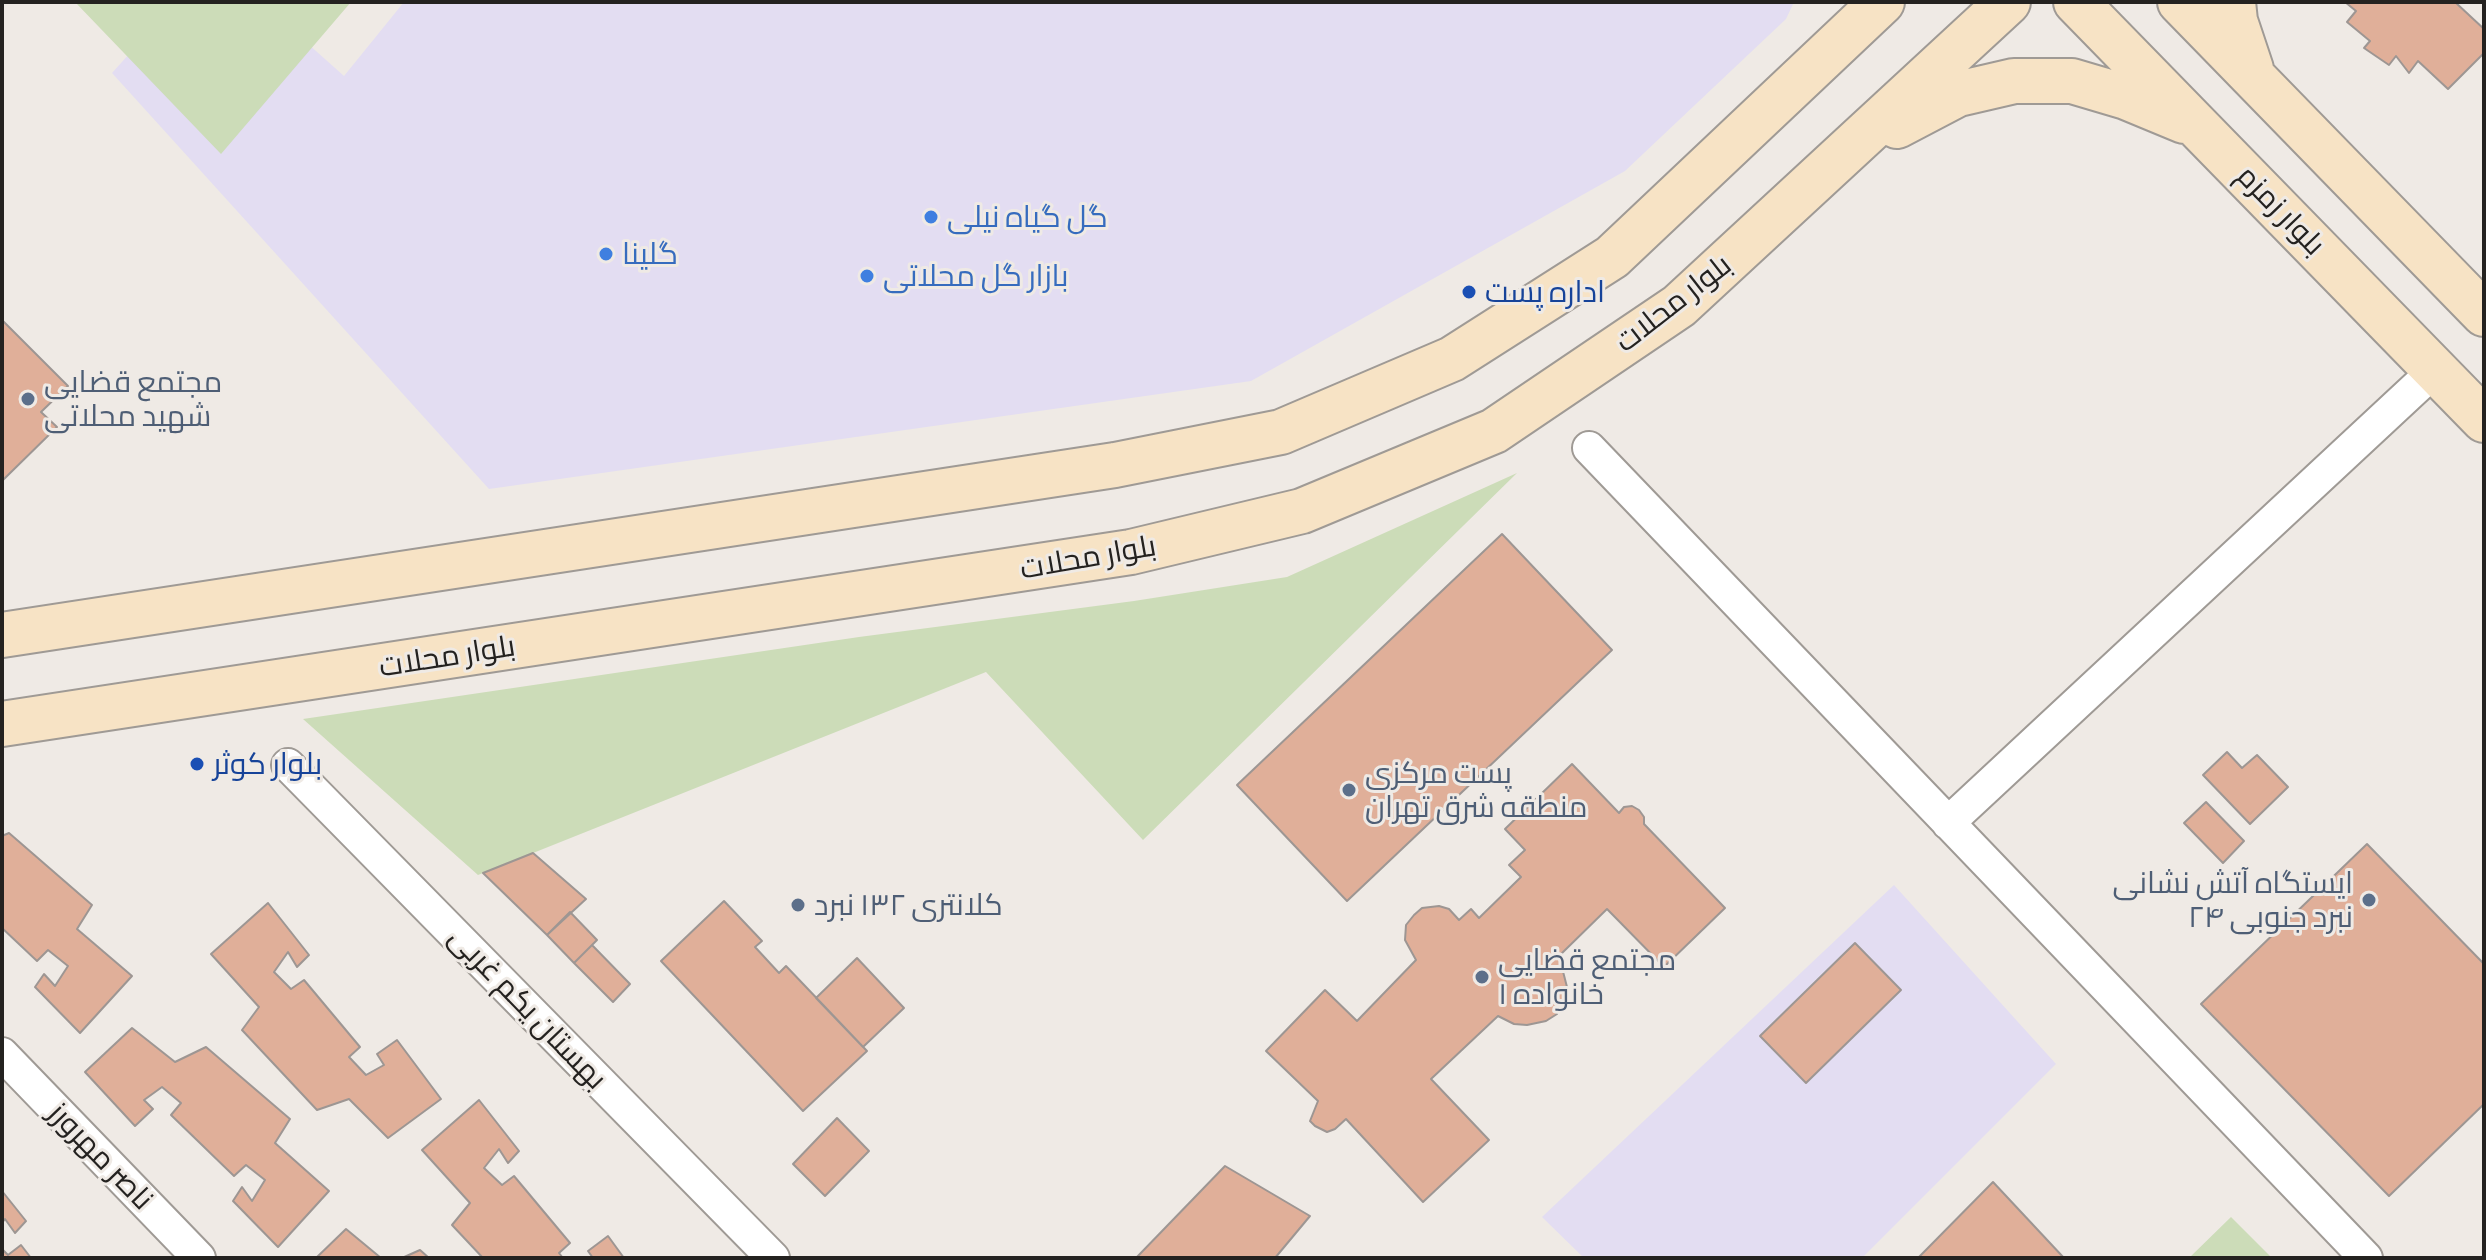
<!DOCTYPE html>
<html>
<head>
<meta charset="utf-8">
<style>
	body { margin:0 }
	#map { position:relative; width:2486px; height:1260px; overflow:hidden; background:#efeae5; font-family:Commissioner,sans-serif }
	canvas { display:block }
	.frame { position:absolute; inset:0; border:4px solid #242220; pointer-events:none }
</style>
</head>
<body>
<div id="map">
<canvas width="2486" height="1260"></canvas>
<div class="frame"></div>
</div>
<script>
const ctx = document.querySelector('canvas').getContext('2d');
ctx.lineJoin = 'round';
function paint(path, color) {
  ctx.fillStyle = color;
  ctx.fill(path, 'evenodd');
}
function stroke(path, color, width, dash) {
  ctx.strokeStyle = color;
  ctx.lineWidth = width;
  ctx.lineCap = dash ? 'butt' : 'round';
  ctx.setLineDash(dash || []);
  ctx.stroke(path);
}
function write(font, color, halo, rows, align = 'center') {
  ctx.font = font + ' Commissioner,Cairo,sans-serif';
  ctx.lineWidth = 6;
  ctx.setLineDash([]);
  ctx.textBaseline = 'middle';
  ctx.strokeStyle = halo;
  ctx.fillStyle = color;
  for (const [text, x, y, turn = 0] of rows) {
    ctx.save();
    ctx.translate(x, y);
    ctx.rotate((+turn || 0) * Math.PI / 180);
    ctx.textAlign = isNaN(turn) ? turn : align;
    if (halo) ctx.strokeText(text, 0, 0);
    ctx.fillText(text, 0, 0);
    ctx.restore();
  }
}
const commercial = new Path2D(`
	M176 2H261L344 76 404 2H1794L1786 19 1625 171 1251 381 489 489 112 73Z
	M1894 885 2056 1064 1862 1258H1584L1542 1217Z`);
const green = new Path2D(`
	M75 2H351L221 154Z
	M1517 473 1143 840 986 672 478 875 303 719 859 637 1134 601 1287 577Z
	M2231 1217 2272 1258H2189Z`);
const building = new Path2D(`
	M2345 2H2455L2484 29V53L2448 89 2418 61 2409 73 2396 56 2389 65 2364 48 2370 41 2347 22 2356 11Z
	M2 320 68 386 41 412 57 427 2 481Z
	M1502 534 1612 650 1347 901 1237 785Z
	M2227 752 2242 768 2257 755 2288 787 2250 824 2203 775Z
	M1572 764 1619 813 1624 807 1632 806 1639 810 1644 817V824L1725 908 1664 967 1607 909 1559 956 1567 987 1565 1001 1557 1014 1546 1021 1527 1025 1514 1024 1498 1016 1431 1079 1489 1140 1423 1202 1346 1119 1335 1129 1327 1132 1315 1126 1310 1121 1318 1101 1266 1051 1325 990 1357 1021 1416 960 1405 940 1406 925 1414 915 1422 908 1439 906 1449 909 1459 920 1471 909 1479 918 1521 877 1509 865 1525 850 1505 829Z
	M2206 802 2244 841 2223 863 2184 823Z
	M9 833 92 905 77 929 132 976 80 1033 35 987 44 974 55 986 68 966 48 950 37 961 2 928V836Z
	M2367 844 2484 964V1104L2389 1196 2201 1004Z
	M533 853 586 899 547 935 483 873Z
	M724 901 762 941 755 947 779 973 786 966 867 1051 803 1111 661 961Z
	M268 903 309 955 297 967 288 952 274 972 291 989 304 980 360 1047 349 1057 366 1075 384 1065 377 1054 397 1040 441 1099 388 1138 349 1099 317 1110 242 1030 259 1007 211 954Z
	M570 912 597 940 574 963 547 935Z
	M1855 943 1901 990 1806 1083 1760 1036Z
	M592 945 630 984 613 1002 574 963Z
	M857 958 904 1008 863 1047 816 998Z
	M132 1028 175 1062 206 1047 290 1119 275 1143 329 1191 278 1247 233 1201 242 1187 252 1201 265 1180 246 1165 234 1176 171 1115 181 1103 162 1087 144 1100 153 1109 135 1126 85 1072Z
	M479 1100 519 1151 508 1163 499 1149 484 1168 502 1185 514 1176 570 1243 559 1253 563 1258H483L452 1225 470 1203 422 1150Z
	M837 1118 869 1151 825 1196 793 1164Z
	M1225 1166 1310 1216 1275 1258H1136Z
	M1993 1182 2064 1258H1918Z
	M2 1191 26 1221 15 1233 5 1219 2 1223Z
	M346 1229 381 1258H316Z
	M608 1236 624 1258H593L588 1251Z
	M21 1245 31 1258H2V1249L8 1255Z
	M420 1250 429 1258H402Z`);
const street = new Path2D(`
	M1589 448 2366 1258
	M288 765 773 1258
	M1948 823 2435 370
	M2 1054 199 1258`);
const secondary = new Path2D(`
	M2076 2 2484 420
	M2180 2 2484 314
	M2233 2 2235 21 2251 69
	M1897 126 1958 94 2014 81H2072L2126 97 2184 121
	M2 635 1115 465 1281 432 1452 359 1612 257 1882 2
	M2 724 1131 552 1302 511 1494 431 1679 306 2008 2`);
const markers = [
	[931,217,8,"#3f7fe0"],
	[606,254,8,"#3f7fe0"],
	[867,276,8,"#3f7fe0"],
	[1469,292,8,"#1a4fb4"],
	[28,399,8,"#5c6f8a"],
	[197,764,8,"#1a4fb4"],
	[1349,790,8,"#5c6f8a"],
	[2369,900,8,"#5c6f8a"],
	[798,905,8,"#5c6f8a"],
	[1482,977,8,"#5c6f8a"]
];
const streetNames = [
	["بلوار زمزم",2281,210,46],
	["بلوار محلات",1673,303,-38],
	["بلوار محلات",1088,557,-10],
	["بلوار محلات",447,656,-9],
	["بهستان یکم غربی",528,1008,46],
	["ناصر مهرورز",101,1156,46]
];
const shopNames = [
	["گل گیاه نیلی",947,217],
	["گلينا",622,254],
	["بازار گل محلاتی",883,276]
];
const transitNames = [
	["اداره پست",1485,292],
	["بلوار کوثر",213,764]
];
const serviceNames = [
	["مجتمع قضایی",44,382],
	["شهید محلاتی",44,416],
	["پست مرکزی",1365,773],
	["منطقه شرق تهران",1365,807],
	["ایستگاه آتش نشانی",2353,883,"right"],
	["۲۴ نبرد جنوبی",2353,917,"right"],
	["کلانتری ۱۳۲ نبرد",814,905],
	["مجتمع قضایی",1498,960],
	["خانواده ۱",1498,994]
];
paint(commercial, '#e3ddf2');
paint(green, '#ccdcb8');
paint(building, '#e0af99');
stroke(building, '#9d9693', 2);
stroke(street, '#9f9a95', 36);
stroke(secondary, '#9f9a95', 48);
stroke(street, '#fff', 32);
stroke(secondary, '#f7e3c5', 44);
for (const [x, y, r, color] of markers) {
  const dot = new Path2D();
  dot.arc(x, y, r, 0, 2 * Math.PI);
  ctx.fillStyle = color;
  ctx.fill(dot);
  stroke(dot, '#efeae5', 3);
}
write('30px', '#242220', '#efeae5', streetNames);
write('30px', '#366cbe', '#efeae5', shopNames, 'left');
write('30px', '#164399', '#efeae5', transitNames, 'left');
write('30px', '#4e5e75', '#efeae5', serviceNames, 'left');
</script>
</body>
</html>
